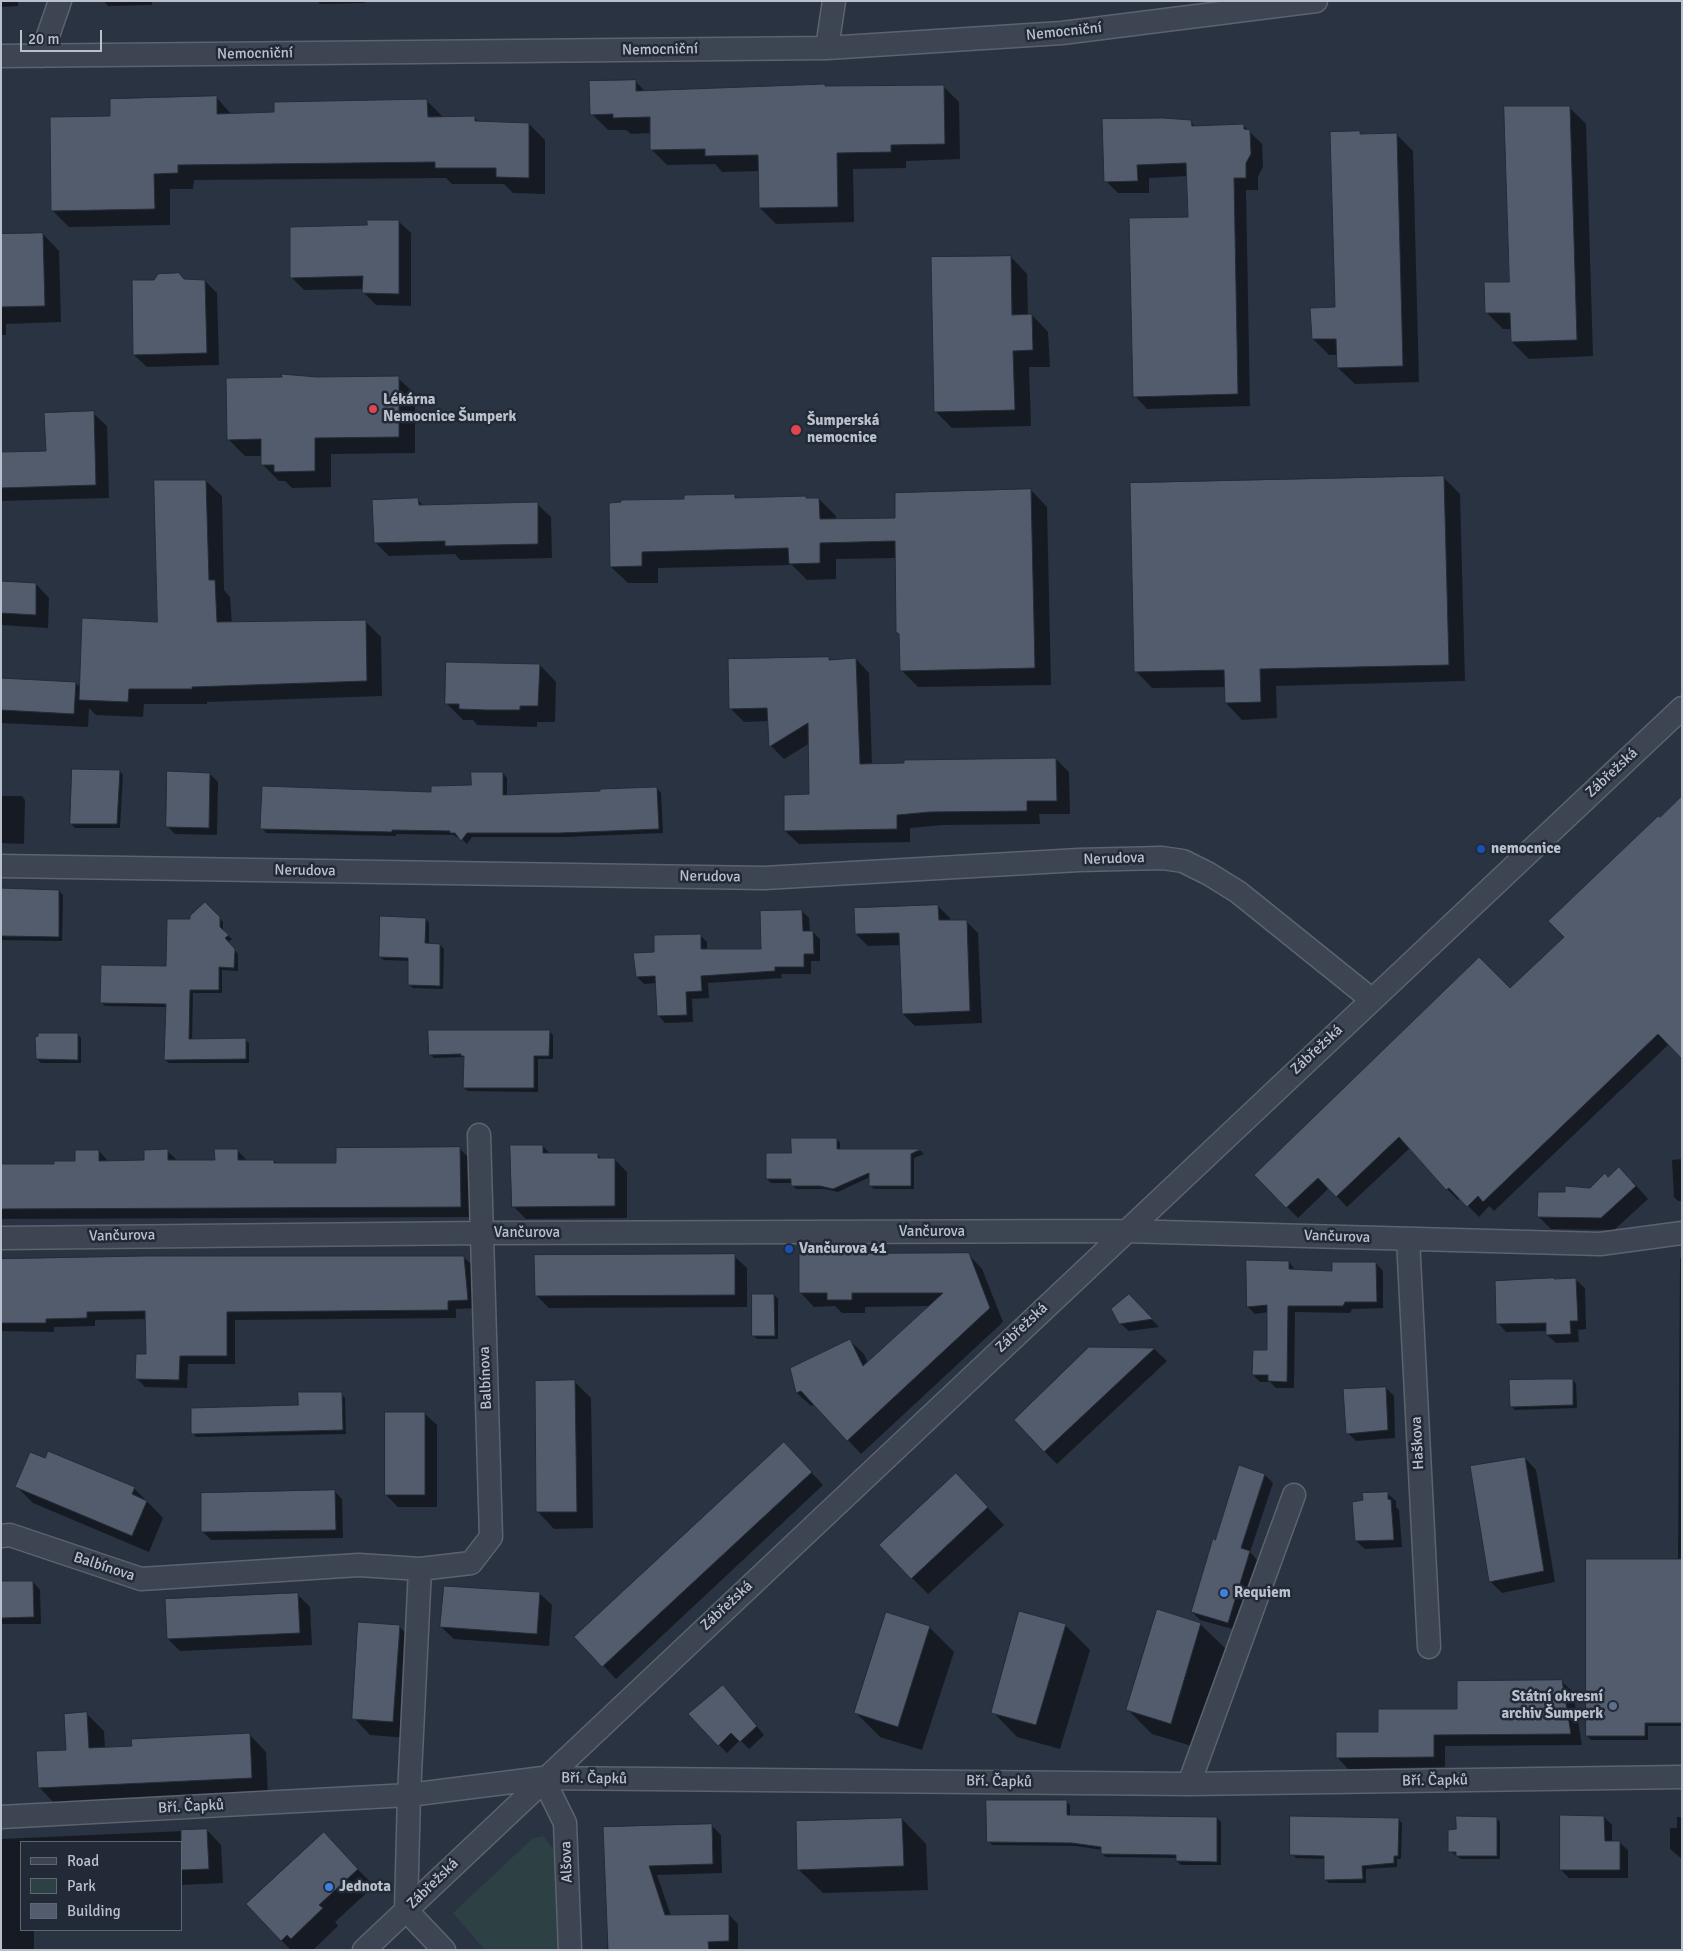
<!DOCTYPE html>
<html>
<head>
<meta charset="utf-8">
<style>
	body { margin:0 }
	#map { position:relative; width:1683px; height:1951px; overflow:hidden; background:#2a3342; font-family:Signika,sans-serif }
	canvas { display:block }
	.frame { position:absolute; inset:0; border:2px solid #bbc1cc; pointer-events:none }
	.legend { position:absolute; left:20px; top:1841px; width:162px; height:90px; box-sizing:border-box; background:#222a37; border:1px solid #5f6673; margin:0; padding:6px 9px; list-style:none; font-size:15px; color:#bbc1cc }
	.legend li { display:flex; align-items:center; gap:10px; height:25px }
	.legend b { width:25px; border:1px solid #5f6673 }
	.scale { position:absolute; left:20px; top:30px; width:82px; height:22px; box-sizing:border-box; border:2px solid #bbc1cc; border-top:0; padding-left:6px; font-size:15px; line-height:18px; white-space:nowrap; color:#bbc1cc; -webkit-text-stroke:4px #222a37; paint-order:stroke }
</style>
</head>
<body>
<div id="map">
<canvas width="1683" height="1951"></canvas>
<div class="frame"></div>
<ul class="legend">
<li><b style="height:6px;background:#3e4552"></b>Road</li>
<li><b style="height:14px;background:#2d4144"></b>Park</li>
<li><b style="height:14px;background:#535c6c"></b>Building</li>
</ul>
<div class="scale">20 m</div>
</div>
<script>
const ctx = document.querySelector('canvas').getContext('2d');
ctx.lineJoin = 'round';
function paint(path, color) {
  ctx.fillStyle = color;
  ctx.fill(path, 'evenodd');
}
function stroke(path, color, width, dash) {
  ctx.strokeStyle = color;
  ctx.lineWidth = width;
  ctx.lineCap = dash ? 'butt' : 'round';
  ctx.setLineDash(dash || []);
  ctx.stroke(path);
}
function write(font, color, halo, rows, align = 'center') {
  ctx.font = font + ' Signika,sans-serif';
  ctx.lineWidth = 5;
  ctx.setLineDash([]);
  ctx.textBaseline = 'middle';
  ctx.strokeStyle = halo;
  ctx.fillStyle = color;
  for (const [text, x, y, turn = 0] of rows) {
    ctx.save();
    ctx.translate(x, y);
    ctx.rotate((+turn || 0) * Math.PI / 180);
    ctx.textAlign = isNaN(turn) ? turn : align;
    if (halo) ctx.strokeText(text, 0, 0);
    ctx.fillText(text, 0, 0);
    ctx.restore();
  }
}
const green = new Path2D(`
	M543 1836 557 1854 563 1950H485L453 1913 532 1839Z`);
const shadow = new Path2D(`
	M1 1H18V6L1 7Z
	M104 1H152V5L108 6Z
	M317 1H365V3L320 4Z
	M635 81 645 91 825 85 826 87 943 86 959 102 960 159 906 161V168L853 169 854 222 776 224 760 208V171L722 172 715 164 667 165 651 149V133L631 134 626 130H608L592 114Z
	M216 97 232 115 276 114 427 101 443 117 475 118 479 122 529 124 545 140V194L513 193 504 184H452L446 178 194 180 193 189H170V225L69 227 53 211 111 117Z
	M1569 107 1586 124 1593 356 1529 359 1512 342V329H1503L1487 313 1510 283Z
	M1190 121 1196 127 1243 125 1262 144 1263 167 1258 176V190H1246L1250 406 1147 409 1135 396 1189 218 1188 176 1149 178V193H1118L1106 181Z
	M1359 133 1362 135 1396 134 1413 151 1419 382 1355 384 1338 368V355H1329L1313 339 1337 309Z
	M398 221 411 233V306L376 305 363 292V289L304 290 292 278 368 226Z
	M43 234 59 251 61 322 6 324V335H1V235Z
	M1011 257 1027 274 1028 316 1032 315 1048 332 1050 367H1029L1031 426 952 428 935 411Z
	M184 280 205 281 217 293 219 365 147 367 134 355 155 282Z
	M317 378H398L415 394V453L331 454V487L292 488 285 481H279L262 464V456H245L228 439Z
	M93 413 107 426 109 498 1 501V454L47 452Z
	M1443 477 1460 494 1465 681 1276 686 1277 718 1242 720 1226 703V687L1152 688 1136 671Z
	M206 481 222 496 224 590 230 597 232 624 366 622 381 637 382 696 207 702V704H144L143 717 96 715 89 708 88 727 1 723V679L76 683 81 688 158 623Z
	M1031 490 1047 507 1051 685 918 687 901 670 896 558 836 559V579L807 580 792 565 658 568V583H628L611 567 686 500 735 495 738 499H819L836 516V520L896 519Z
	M418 500 424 506 537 504 551 517 552 558 460 560 455 554 389 556 375 542Z
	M1 582 36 584 49 598 48 628 1 625Z
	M856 659 869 673 872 765 1056 759 1069 772 1070 814H1039L1040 824 944 825 910 828V842L799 844 785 831 811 796 810 743 784 759 771 746 769 721 744 722 730 708 729 660Z
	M540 665 556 682 555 722H537V727L477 725 473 720H463L447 704Z
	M120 771 123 775 120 828H75L71 824Z
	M503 773 507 778V796L601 792 657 788 661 793 663 833 565 837H472L467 844 460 837H456L454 835 396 834V836L266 833 262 828 472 787Z
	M210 774 218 782 217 835 175 834 167 826Z
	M1 796H22L25 800 24 844 1 843Z
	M1660 819 1669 1044 1494 1211 1489 1206 1479 1217 1460 1198 1458 1200 1447 1189 1410 1148 1347 1207 1329 1188 1298 1218 1256 1175 1510 990 1565 937Z
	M1 890 59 891 63 895 62 941 1 940Z
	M205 903 223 922V931L232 939 228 942 238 954V971L222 970V993H193L192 1040H245L249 1043V1063H169L165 1060 167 1007 105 1006 101 1002 167 968 191 920Z
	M938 906 950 918V921H966L978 933 982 1023 915 1026 903 1014 901 945 868 946 856 934Z
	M802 911 809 918 810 932H813L820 939V961H811V974H781L782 978 708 983 709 998 692 999 693 1022 665 1023 658 1015 657 983 644 984 637 977 656 953 700 935 707 942V950H762Z
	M426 919 429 923V944L440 945 444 949 443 989 413 988 409 985V961L384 960 380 957Z
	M549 1031 553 1035V1059H538V1092L468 1091 464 1088 465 1057 434 1058 430 1054Z
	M77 1034 81 1038V1063H41L37 1059 39 1037Z
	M837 1139 840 1143V1151H921L924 1154 914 1158V1189H874L870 1186V1177L838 1192 825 1189H796L792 1185V1183H771L767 1179 792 1155Z
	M543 1146 551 1155 597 1154 602 1159H614L627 1172V1218L526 1219 513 1206Z
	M459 1148 469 1158 470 1217 1 1219V1165H55L77 1162 99 1151 109 1162H146L167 1151 177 1160 216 1161 237 1150 247 1160 274 1161 277 1164H338Z
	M1682 1159V1201H1678L1674 1197 1672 1160Z
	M1609 1179 1632 1181 1648 1199 1614 1230 1551 1229 1538 1216 1567 1193 1590 1189Z
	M968 1254 982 1269 1003 1322 861 1454 815 1404 811 1406 797 1393 792 1368 850 1341 864 1354 868 1363 930 1306 865 1307V1313H842L835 1306 814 1307 801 1293Z
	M734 1256 747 1268V1307L549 1308 536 1295Z
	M464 1257 472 1265 476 1308 456 1309V1318L235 1320V1364H188L187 1388 145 1387 136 1378 147 1355V1319L95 1320V1326L54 1327V1332L1 1331V1260Z
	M1680 1258H1682V1726H1648V1740H1591L1587 1736 1678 1560Z
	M1247 1262H1289L1296 1271 1334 1272 1376 1263 1383 1271V1308L1352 1309 1350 1313 1295 1312 1294 1388H1276L1270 1382H1260L1253 1375 1269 1351 1268 1312 1255 1314 1248 1307Z
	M1576 1280 1585 1288 1586 1329 1578 1330 1579 1342 1556 1343 1547 1335V1331L1506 1332 1498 1323Z
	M774 1295 778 1299V1339H757L753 1335Z
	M1137 1304 1159 1327 1129 1331 1120 1323Z
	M1089 1348 1154 1349 1167 1361 1057 1464 1044 1451Z
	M1573 1380 1576 1384 1577 1408 1515 1410 1512 1407Z
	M575 1382 591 1398 593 1528 554 1529 538 1512Z
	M1386 1388 1394 1396 1395 1438 1356 1441 1348 1433Z
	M341 1394 345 1398 346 1434 196 1437 193 1433Z
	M424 1413 437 1425V1507H398L386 1495Z
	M49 1453 134 1488 163 1518 149 1552 33 1503 17 1487 46 1459Z
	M796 1456 823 1485 616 1679 576 1637Z
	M1525 1458 1536 1470 1555 1582 1502 1593 1490 1581Z
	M1265 1475 1273 1483 1250 1552 1257 1560 1236 1630 1200 1620 1192 1612 1216 1541Z
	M334 1491 342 1499 343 1538 211 1540 203 1532Z
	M973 1492 1004 1525 928 1594 912 1578Z
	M1387 1493 1396 1501V1507L1399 1510 1402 1547 1365 1549 1356 1541Z
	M1 1582H33L40 1590 41 1624H1Z
	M539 1593 552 1605 549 1646 454 1639 441 1627Z
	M297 1594 310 1607 312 1645 180 1651 168 1639Z
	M1200 1624 1225 1648 1195 1747 1152 1734 1128 1710Z
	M1065 1625 1090 1650 1060 1749 1017 1737 993 1712Z
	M399 1626 416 1643 409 1738 370 1735 354 1718Z
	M929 1627 954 1652 922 1750 880 1737 855 1712Z
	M1561 1681 1573 1692 1582 1745 1445 1746V1767L1348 1769 1337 1757 1379 1733Z
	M731 1695 764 1735 749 1749 740 1740 727 1753 719 1745Z
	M87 1714 104 1731 105 1749 249 1734 266 1752 268 1795 56 1805 39 1787 67 1751Z
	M1066 1801 1070 1805V1816L1217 1818 1221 1822V1865H1181L1177 1861V1858L1106 1857 1102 1854V1850L1076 1846 992 1845 989 1841Z
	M1604 1817 1612 1825V1842H1619L1628 1850V1878H1569L1561 1870Z
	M1677 1817H1682V1859L1670 1849V1828H1677Z
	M1496 1818 1500 1822V1859H1461L1450 1851 1457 1831Z
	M902 1819 926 1844 928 1890 823 1893 798 1869Z
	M1398 1819 1402 1823 1401 1859H1397V1867L1366 1869V1883H1329L1325 1879V1859L1296 1858 1292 1854Z
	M712 1826 721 1835 722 1873 657 1875 671 1916 729 1915 738 1924V1950H607V1930H609L605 1829Z
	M207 1830 221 1845 223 1883 181 1885V1842H21V1930H34V1950H1V1839Z
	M340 1851 374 1886 335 1922 338 1926 313 1950H291L281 1940Z`);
const building = new Path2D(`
	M636 80V91L825 84V86L944 85 945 144 891 145V152L837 153 838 207 759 208 758 155 705 156V149L650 150V117L613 118V114L590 115 589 81Z
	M217 96V114L274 112V102L427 99 428 117 475 116V121L529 123V178L496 177V168H435V162L178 165V173L154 174 155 209 51 211 50 117 110 116V99Z
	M1504 106H1570L1577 340 1511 342 1510 313H1485L1484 282H1509Z
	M1163 118 1191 120 1192 126 1244 124V129L1250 130 1251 154 1246 163V178H1234L1238 394 1133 397 1129 218 1188 217 1186 163 1137 165 1138 181 1104 182 1102 119Z
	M1360 131V134L1397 133 1403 366 1337 368 1336 339H1312L1310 308 1335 307 1330 132Z
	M367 220H399V294L362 293 363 276 290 278V227L367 225Z
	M43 233 45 306 1 307V234Z
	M1011 256 1012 315 1032 314 1033 350 1013 351 1015 410 934 412 931 257Z
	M179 273 184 279 205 280 207 353 133 355 132 280H154L158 274Z
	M281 374 317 377 399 376V437L315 438V471L274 472V465H261V439L227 440 226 378 282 377Z
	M94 411 96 485 1 488V452L46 451 44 413Z
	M1444 476 1449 665 1260 669 1261 702 1225 703 1224 670 1134 672 1130 483Z
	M154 480H206L209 580H215L217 622 366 620 367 681 192 687V689H129L128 702 79 700 82 618 157 622Z
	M1031 489 1035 668 900 671 899 634 896 632 895 541 820 543V563L789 564 788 548 642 552V566L610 567 609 503 621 502V500L684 499V495L735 494V498L806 496V498H819L820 519 895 518V493Z
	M418 498 419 505 538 502V544L445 546V541L374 543 372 500Z
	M1 581 36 583V615L1 613Z
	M829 657V660L856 658 860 764 904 763V760L1056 758 1057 801H1027V811L930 812 897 815V829L784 831V795L809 794 808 723 769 747 767 708 729 709 728 659Z
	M446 662 540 664 538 706H520V710H486L459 709V704H445Z
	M1 678 76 682 74 714 1 710Z
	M72 769 120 770 117 824H70Z
	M167 771 210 773 209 828 166 827Z
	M471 772H503V795L600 791V789L657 787 659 829 560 833H467L461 841 455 833H450V831L392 830V832L260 829 262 786 431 792V786L471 785Z
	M1682 796V1059L1658 1034 1483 1202 1478 1196 1467 1207 1449 1188 1446 1190 1399 1137 1336 1197 1318 1178 1286 1208 1254 1175 1479 957 1510 988 1564 937 1548 921 1658 816 1660 817Z
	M1 888 59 890V937L1 936Z
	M205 902 220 917V927L229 935 225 938 235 949 234 968 219 967V990H190L189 1039 246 1038V1059L164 1060 166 1004 100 1003 101 965 166 966 167 919H190V916Z
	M938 905 939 920H967L970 1011 902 1014 899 933 855 934 854 908Z
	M802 910 803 931H813L814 954H804V967H775V971L701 976 702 991 686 992 687 1015 657 1016 655 976 636 977 633 953 654 952V935L701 934V949H761L760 911Z
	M380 916 426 918 425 943 440 944V986L408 985V958L379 957Z
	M428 1030H550L549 1056H534V1088H463L464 1056H461V1054L429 1055Z
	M38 1033H78V1060L36 1059 35 1037 38 1036Z
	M791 1138H837V1149H921L911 1154V1186H869V1173L833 1189 820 1186H791V1179H766V1153H791Z
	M510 1145H543V1153H598V1158H615V1206L512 1207Z
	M460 1147 461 1207 1 1209V1164H54V1161H75V1150H99V1161L144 1160V1150L168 1149V1160H215L214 1149H238V1160H274V1163H336V1148Z
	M1619 1167 1636 1186 1601 1218 1537 1217 1538 1192H1565V1186L1590 1188 1605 1173 1608 1177Z
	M969 1253 990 1308 847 1441 801 1391 796 1393 790 1368 850 1339 863 1366 943 1293H852V1300H827V1293H799V1254Z
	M735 1254V1295L535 1296 534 1255Z
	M145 1256H464L468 1300 448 1301V1310L227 1312V1356H180L179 1380 135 1379 136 1354H146L145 1311 87 1312V1318L46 1319V1323H1V1259Z
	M1246 1260 1289 1261V1269L1332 1271V1262H1376L1377 1302H1345L1343 1306H1288L1287 1382 1268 1381V1375H1252L1253 1350H1267V1305L1247 1307Z
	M1554 1278V1279L1576 1278 1578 1321H1570L1571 1334 1546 1335V1323L1496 1324 1495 1281Z
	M752 1294H774L775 1336H752Z
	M1129 1294 1153 1319 1119 1324 1111 1309Z
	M1089 1347 1155 1348 1044 1452 1014 1420Z
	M1547 1379H1573V1405L1510 1407 1509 1380Z
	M575 1380 577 1512H536L535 1381Z
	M1386 1387 1388 1430 1346 1434 1343 1389Z
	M298 1392H342L343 1430 191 1434V1408L298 1405Z
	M385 1412H425V1495H385Z
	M784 1442 812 1472 602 1667 574 1637Z
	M48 1451 135 1487 132 1494 147 1501 132 1536 15 1487 30 1452 45 1458Z
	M1525 1457 1544 1571 1489 1582 1470 1466Z
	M1239 1465 1265 1474 1241 1548 1250 1551 1228 1623 1191 1612 1213 1538 1215 1540Z
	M956 1473 988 1507 911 1579 879 1545Z
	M335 1490 336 1530 201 1532V1493Z
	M1388 1492V1499L1391 1500 1394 1540 1355 1541 1352 1502 1363 1500 1362 1493Z
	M1586 1559H1682V1723H1645V1736H1586Z
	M1 1581H33L34 1617 1 1618Z
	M444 1586 540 1592 537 1634 440 1627Z
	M298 1593 300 1633 167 1639 165 1599Z
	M1157 1609 1201 1623 1171 1724 1126 1710Z
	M1019 1611 1066 1624 1036 1725 991 1713Z
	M886 1612 930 1626 898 1727 854 1713Z
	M358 1622 400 1625 393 1722 352 1719Z
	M1562 1680 1571 1734 1434 1735V1757L1336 1758V1732H1378V1709H1457V1681Z
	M723 1685 757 1726 740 1742 731 1733 718 1746 688 1714Z
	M87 1712 89 1748 132 1746 131 1739 250 1733 252 1778 38 1788 36 1751 66 1750 64 1714Z
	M986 1800H1067V1815L1217 1817V1862L1176 1861V1855L1101 1854V1847L1072 1843 987 1842Z
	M1560 1815 1604 1816 1605 1841H1620V1870H1560Z
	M1290 1816 1399 1818 1398 1856H1394V1863L1362 1866 1363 1879 1324 1880V1856L1290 1855Z
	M1456 1816 1497 1817V1856H1456V1852H1448V1830L1456 1829Z
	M902 1818 904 1866 797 1870 796 1821Z
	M712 1824 713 1864 649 1866 665 1915 729 1914V1941L708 1942 709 1950H608L603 1827Z
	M207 1829 209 1869 181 1870V1830Z
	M324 1832 358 1869 319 1905 323 1908 291 1939 287 1935 281 1941 246 1904Z`);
const street = new Path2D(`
	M827 48 834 1
	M1 56 827 48 1062 33 1316 1
	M41 56 60 1
	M1 866 764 878 1079 860 1162 858 1183 861 1209 874 1238 892 1371 999
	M1 1238 482 1233 1124 1231 1600 1244 1682 1233
	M1408 1239 1429 1647
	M1 1536 10 1535 141 1579 359 1565 420 1569 471 1563 491 1537 479 1135
	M420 1569 409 1795 406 1910 444 1950
	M543 1778 565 1823 570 1950
	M1189 1784 1294 1495
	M1 1817 409 1795 543 1778 1189 1784 1682 1777
	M364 1950C801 1534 1241 1121 1682 708`);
const markers = [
	[373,409,5,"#e0444e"],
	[796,430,6,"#e0444e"],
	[1481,849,5,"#1a4fb4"],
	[789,1249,5,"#1a4fb4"],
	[1224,1593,5,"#3f7fe0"],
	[1613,1706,5,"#5c6f8a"],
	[329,1887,5,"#3f7fe0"]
];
const streetNames = [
	["Nemocniční",1064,32,-6],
	["Nemocniční",660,50,-1],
	["Nemocniční",255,54,-1],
	["Zábřežská",1612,773,-43],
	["Nerudova",1114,859,-2],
	["Nerudova",305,871,1],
	["Nerudova",710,877,1],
	["Zábřežská",1317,1050,-43],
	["Vančurova",932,1232],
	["Vančurova",527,1233],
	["Vančurova",122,1236,-1],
	["Vančurova",1337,1237,2],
	["Zábřežská",1022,1328,-43],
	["Balbínova",486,1378,-92],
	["Haškova",1418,1443,-93],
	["Balbínova",104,1567,18],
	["Zábřežská",727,1606,-43],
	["Bří. Čapků",594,1779,1],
	["Bří. Čapků",1435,1781,-1],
	["Bří. Čapků",999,1782,1],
	["Bří. Čapků",191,1807,-3],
	["Alšova",567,1862,-92],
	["Zábřežská",433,1884,-44]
];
const poiNames = [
	["Lékárna",383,400],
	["Nemocnice Šumperk",383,417],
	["Šumperská",807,421],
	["nemocnice",807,438],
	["nemocnice",1491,849],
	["Vančurova 41",799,1249],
	["Requiem",1234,1593],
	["Státní okresní",1603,1697,"right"],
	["archiv Šumperk",1603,1714,"right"],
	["Jednota",339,1887]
];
paint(green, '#2d4144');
paint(shadow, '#0007');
paint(building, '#535c6c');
stroke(building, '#242c39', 1);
stroke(street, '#5c636f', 25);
stroke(street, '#3e4552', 22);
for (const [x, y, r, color] of markers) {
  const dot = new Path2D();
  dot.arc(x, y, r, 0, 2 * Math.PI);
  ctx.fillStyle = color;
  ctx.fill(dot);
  stroke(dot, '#222a37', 2);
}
write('15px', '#bbc1cc', '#222a37', streetNames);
write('bold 15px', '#bbc1cc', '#222a37', poiNames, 'left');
</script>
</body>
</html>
